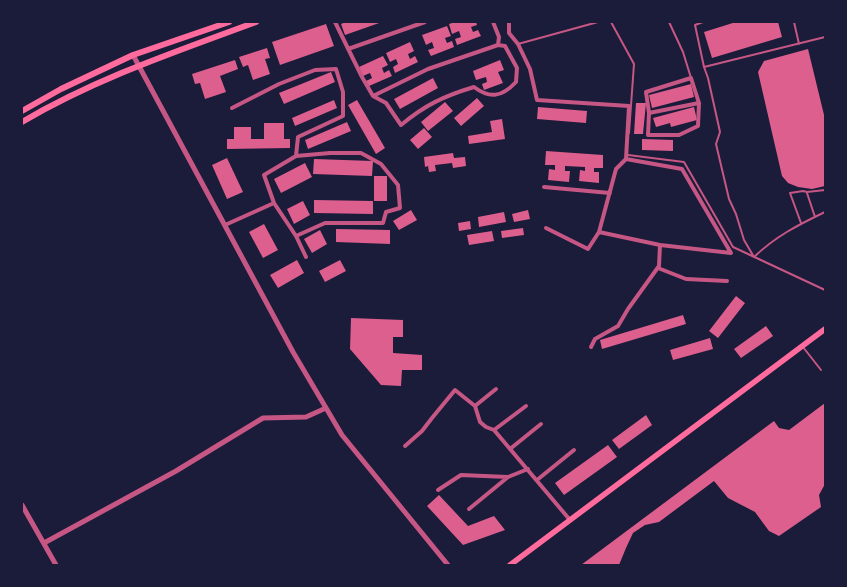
<!DOCTYPE html>
<html>
<head>
<meta charset="utf-8">
<style>
	body { margin:0 }
	#map { position:relative; width:847px; height:587px; overflow:hidden; background:#1b1b3a; font-family:"Archivo Narrow",sans-serif }
	canvas { display:block }
	.frame { position:absolute; inset:0; border:23px solid #1b1b3a; pointer-events:none }
</style>
</head>
<body>
<div id="map">
<canvas width="847" height="587"></canvas>
<div class="frame"></div>
</div>
<script>
const ctx = document.querySelector('canvas').getContext('2d');
ctx.lineJoin = 'round';
function paint(path, color) {
  ctx.fillStyle = color;
  ctx.fill(path, 'evenodd');
}
function stroke(path, color, width, dash) {
  ctx.strokeStyle = color;
  ctx.lineWidth = width;
  ctx.lineCap = dash ? 'butt' : 'round';
  ctx.setLineDash(dash || []);
  ctx.stroke(path);
}
const building = new Path2D(`
	M346 22H382L345 35 341 24Z
	M455 22H476L477 25 471 27 473 32 478 30 481 36 457 45 455 39 461 37 459 31 452 34 449 24Z
	M736 22H778L782 37 712 58 704 32Z
	M326 24 334 46 280 65 272 42Z
	M447 26 451 36 445 38 447 43 452 41 454 47 431 56 428 50 434 48 432 42 426 45 422 35Z
	M410 42 414 51 408 54 410 59 415 56 418 62 395 73 393 67 398 64 396 59 390 62 386 53Z
	M267 48 270 58 265 59 270 74 253 80 248 65 243 67 239 57Z
	M808 49 825 119V186L812 189 798 187 788 183 782 176 758 72 764 61Z
	M383 56 388 65 382 68 384 73 389 70 392 76 369 86 366 81 372 78 370 73 363 76 359 67Z
	M235 60 238 69 220 76 226 92 205 99 200 83 195 84 192 74Z
	M500 60 504 70 498 72 503 83 484 90 482 84 487 82 486 77 476 80 473 71Z
	M331 72 335 82 284 104 279 93Z
	M433 78 438 88 400 109 394 99Z
	M691 84 694 97 652 108 649 95Z
	M477 98 484 106 461 126 454 118Z
	M334 100 337 108 295 126 292 118Z
	M357 100 385 148 376 154 348 105Z
	M445 102 453 111 428 131 421 122Z
	M636 103H646L643 134H634Z
	M538 107 587 111 586 123 537 119Z
	M694 107 697 120 671 127 670 123 656 127 653 118Z
	M502 119 505 139 469 144 468 136 492 132 490 121Z
	M347 122 351 131 308 149 305 140Z
	M264 123H284V139H290V148L227 149V139H234V127H251V139H264Z
	M424 128 432 137 418 149 410 140Z
	M642 139 673 140V151L642 150Z
	M546 151 603 155V168H594V172H599V183L579 181 580 170 585 171V167L565 166V171H570L569 182 548 180 549 169 555 170V165H545Z
	M453 153 454 158 465 157 466 166 453 168 452 163 435 165 436 171 429 172 428 166 425 167 424 157Z
	M227 158 243 192 227 199 212 165Z
	M314 159 373 161 372 176 313 174Z
	M305 163 312 177 281 193 274 179Z
	M374 176H387V201H374Z
	M314 200 373 201V214L314 213Z
	M303 201 310 215 294 224 287 209Z
	M411 210 417 220 399 230 393 221Z
	M528 210 530 219 514 222 512 214Z
	M504 212 506 222 479 227 478 217Z
	M470 221 471 229 459 231 458 223Z
	M264 224 278 250 263 258 249 232Z
	M523 228 524 235 502 238 501 231Z
	M336 229 390 230V244L336 242Z
	M320 230 327 244 312 253 304 239Z
	M492 231 494 241 469 245 467 235Z
	M297 260 304 273 278 288 270 275Z
	M340 260 346 271 325 282 319 271Z
	M736 296 745 303 718 338 709 331Z
	M683 315 686 324 602 349 600 340Z
	M351 318 403 320V337H393V353L422 355V370H402L401 386 381 385 350 349Z
	M766 326 773 336 741 358 734 349Z
	M710 338 713 349 673 360 670 350Z
	M825 403V484L819 495 821 507 779 536 769 531 755 512 728 498 714 481 659 522 645 525 633 533 626 548 619 565H581L774 421 779 428 789 430Z
	M646 415 652 425 619 449 612 440Z
	M608 445 617 457 564 495 555 483Z
	M439 495 468 526 494 516 505 530 463 545 427 506Z`);
const service = new Path2D(`
	M611 22 634 64 629 133
	M669 22 683 52 691 78
	M703 22 695 25 704 67
	M794 22 799 44
	M825 37 704 67 708 78 720 132 716 144 729 199 736 214 744 240 754 257C776 236 798 225 825 212
	M518 44 598 22
	M628 155 684 162 733 247 825 290
	M807 193 815 217
	M801 223 790 193 803 191 807 192 825 190V191
	M803 347 821 370`);
const minor = new Path2D(`
	M335 22 362 77 373 96 428 69 498 45
	M509 22V33L518 44 530 69 537 100 629 106 626 159 616 169 599 232 660 245 731 253 682 169 626 159
	M348 49 425 22
	M691 78 699 103 698 126 679 135H648L649 113 646 92Z
	M373 96 386 103 401 125C425 105 444 96 474 87 490 99 502 97 516 82L517 68 505 46 498 45 499 37 493 22
	M232 108 279 84 315 70 336 69 343 92V116L298 137 296 156
	M649 113 699 103
	M544 187 610 193
	M225 225 274 203 296 236 325 223H383L386 212 400 208 398 185 381 164 361 153H330L296 156 264 175 274 203
	M546 228 588 249 599 232
	M296 236 306 257
	M658 268 686 279 727 281
	M591 347 595 339 618 326 628 309 659 266 660 245
	M475 406 496 389
	M494 430 526 406
	M405 446 422 431 432 418 455 390 475 406 480 422 486 427 494 430 570 520
	M510 449 541 424
	M537 480 574 450
	M438 490 461 475 508 477 528 469
	M469 509 508 477`);
const tertiary = new Path2D(`
	M133 55 293 352 342 435 448 565
	M22 505 56 565
	M44 543 176 471 263 418 306 417 326 408`);
const secondary = new Path2D(`
	M510 565 825 329`);
const primary = new Path2D(`
	M22 111 61 89 133 55 229 22
	M22 122C97 78 175 52 256 22`);
paint(building, '#dd5f8e');
stroke(service, '#c65784', 2);
stroke(minor, '#c65784', 4);
stroke(tertiary, '#c65784', 5);
stroke(secondary, '#ff6b9d', 5.5);
stroke(primary, '#ff6b9d', 6);
</script>
</body>
</html>
